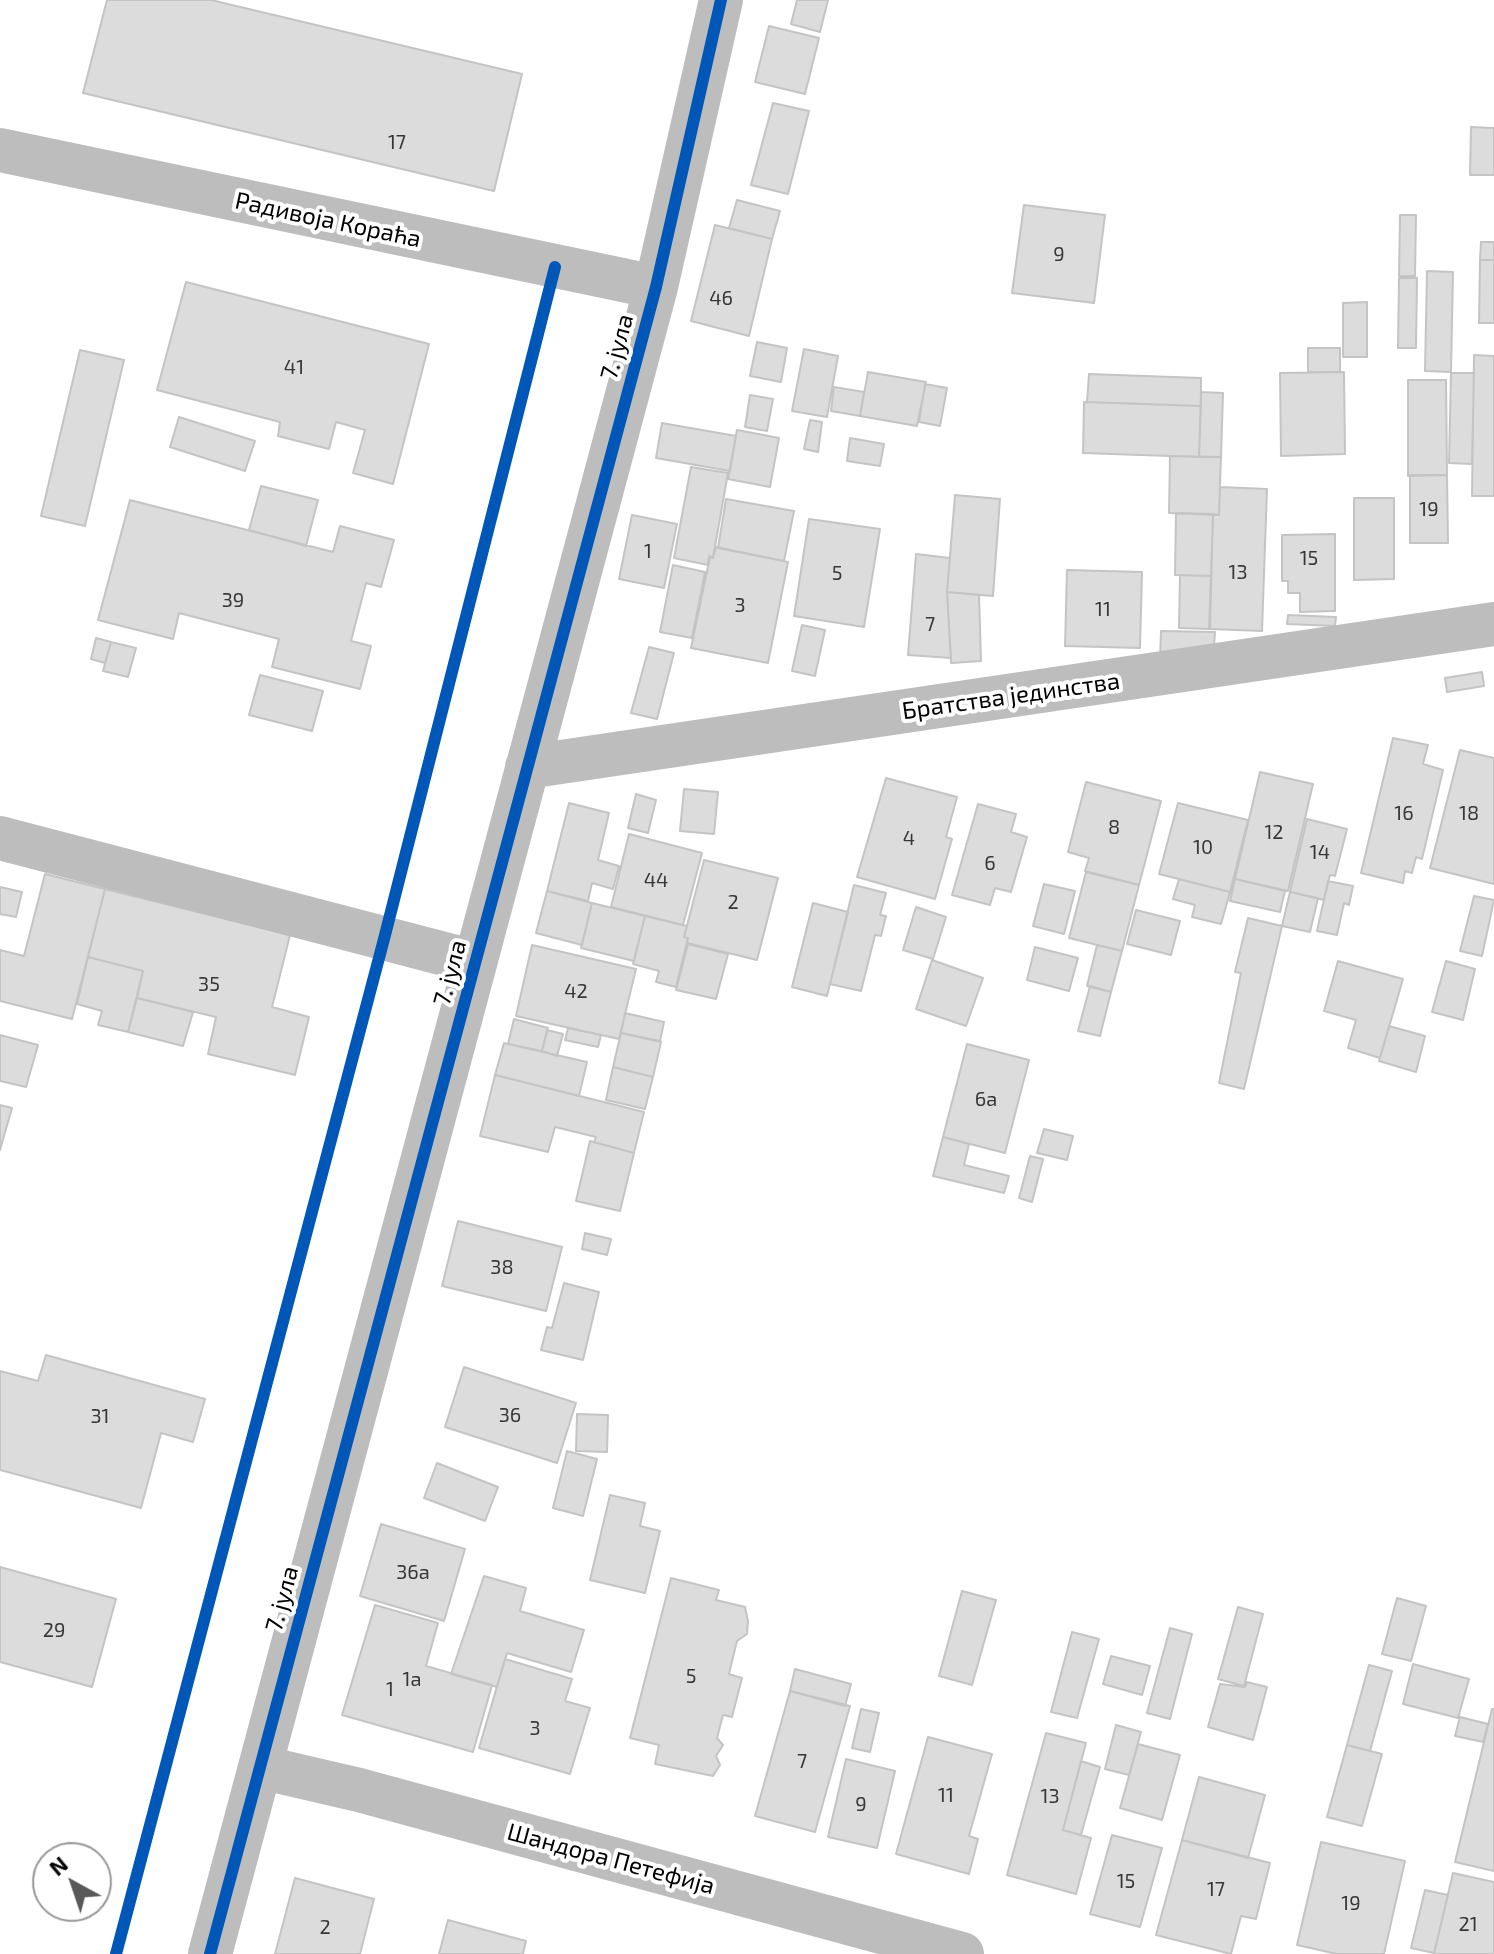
<!DOCTYPE html>
<html>
<head>
<meta charset="utf-8">
<style>
	body { margin:0 }
	#map { position:relative; width:1494px; height:1954px; overflow:hidden; background:#fff; font-family:"Exo 2",sans-serif }
	canvas { display:block }
	.north { position:absolute; left:32px; top:1842px; width:80px; height:80px; box-sizing:border-box; background:#fff; border:2px solid #999; border-radius:50%; rotate:320deg; font-size:22px; font-weight:700; line-height:32px; text-align:center; color:#000 }
	.north::after { content:''; display:block; margin:auto; width:28px; height:36px; background:#595959; clip-path:polygon(50% 0,100% 100%,50% 72%,0 100%) }
</style>
</head>
<body>
<div id="map">
<canvas width="1494" height="1954"></canvas>
<div class="north">N</div>
</div>
<script>
const ctx = document.querySelector('canvas').getContext('2d');
ctx.lineJoin = 'round';
function paint(path, color) {
  ctx.fillStyle = color;
  ctx.fill(path, 'evenodd');
}
function stroke(path, color, width, dash) {
  ctx.strokeStyle = color;
  ctx.lineWidth = width;
  ctx.lineCap = dash ? 'butt' : 'round';
  ctx.setLineDash(dash || []);
  ctx.stroke(path);
}
function write(font, color, halo, rows, align = 'center') {
  ctx.font = font + ' "Exo 2",sans-serif';
  ctx.lineWidth = 8;
  ctx.setLineDash([]);
  ctx.textBaseline = 'middle';
  ctx.strokeStyle = halo;
  ctx.fillStyle = color;
  for (const [text, x, y, turn = 0] of rows) {
    ctx.save();
    ctx.translate(x, y);
    ctx.rotate((+turn || 0) * Math.PI / 180);
    ctx.textAlign = isNaN(turn) ? turn : align;
    if (halo) ctx.strokeText(text, 0, 0);
    ctx.fillText(text, 0, 0);
    ctx.restore();
  }
}
const building = new Path2D(`
	M107 0H211L522 74 494 191 83 93Z
	M797 0H828L820 32 791 24Z
	M769 26 819 38 805 94 755 82Z
	M773 103 809 111 788 194 751 185Z
	M1471 127 1494 128V175H1470Z
	M737 200 780 211 772 239 729 228Z
	M1024 205 1105 215 1094 303 1012 293Z
	M1400 215H1416L1415 276H1399Z
	M715 225 772 239 749 336 691 321Z
	M1481 242H1494V260H1480Z
	M1480 260H1494V323H1479Z
	M1427 271 1453 272 1451 372 1425 371Z
	M1399 278H1417L1416 348H1398Z
	M186 282 429 344 393 484 353 473 365 430 336 422 329 449 278 436 280 422 157 390Z
	M1367 302V357H1343V303Z
	M757 342 787 348 781 382 750 376Z
	M1308 348H1340V372H1308Z
	M804 349 838 356 827 417 792 411Z
	M80 350 124 360 85 526 41 516Z
	M1474 355 1494 356V496H1472Z
	M868 372 926 382 917 426 860 416Z
	M1344 372 1345 454 1281 456 1280 373Z
	M1451 373H1474L1472 464 1449 463Z
	M1089 374 1201 378V406L1087 402Z
	M1408 380H1446L1447 475 1408 476Z
	M925 384 947 388 940 426 919 422Z
	M834 387 864 392 860 416 831 411Z
	M1201 392 1223 393 1221 457H1199Z
	M750 395 773 399 767 431 745 427Z
	M1084 402 1201 406 1199 457 1083 453Z
	M179 417 255 441 245 471 170 447Z
	M810 420 822 422 818 452 804 449Z
	M662 423 736 436 730 471 656 458Z
	M737 430 779 438 770 487 728 479Z
	M850 438 884 444 880 466 847 461Z
	M1170 456 1221 457 1219 515 1169 513Z
	M691 467 728 473 713 558 709 556 708 565 674 558Z
	M1410 475H1447L1448 543H1410Z
	M261 486 318 500 306 546 249 530Z
	M1220 487 1267 489 1262 631 1210 629 1213 514 1219 515Z
	M955 495 1000 499 993 596 947 592Z
	M1354 498H1394V579L1354 580Z
	M726 499 794 511 784 561 718 548Z
	M130 500 333 552 340 526 394 540 381 587 366 583 351 641 371 646 360 689 272 667 279 639 179 613 173 639 98 620Z
	M1176 513 1213 514 1211 576 1175 575Z
	M632 515 677 524 664 588 619 579Z
	M809 519 880 529 864 627 794 616Z
	M1335 534V611L1300 612V593H1288V581H1282V535Z
	M716 547 788 562 768 663 691 648 710 557 713 558Z
	M916 554 950 558 947 592 951 658 908 655Z
	M673 565 705 572 692 638 660 632Z
	M1067 570 1142 572 1140 648 1065 646Z
	M1180 575 1211 576 1209 629 1179 628Z
	M947 592 979 595 981 661 951 663Z
	M1288 615 1336 617 1335 626 1287 624Z
	M802 625 825 630 815 676 792 671Z
	M1161 631 1215 632 1213 661 1160 659Z
	M96 638 111 642 105 663 91 659Z
	M111 642 136 648 128 677 103 671Z
	M649 647 674 653 657 719 631 713Z
	M1482 672 1484 686 1447 692 1445 678Z
	M260 675 323 691 312 731 249 715Z
	M1393 738 1428 745 1423 764 1443 770 1422 859 1416 857 1412 873 1405 871 1403 883 1361 873Z
	M1460 750 1494 758V884L1430 868Z
	M1260 772 1313 784 1288 891 1235 879Z
	M886 778 957 797 946 837 952 839 935 899 857 877Z
	M1086 782 1161 801 1139 885 1085 871 1089 858 1068 852Z
	M684 789 718 792 714 834 680 831Z
	M636 794 656 800 648 833 628 828Z
	M569 803 609 813 598 860 619 866 613 889 592 883 588 901 547 891Z
	M1178 803 1248 820 1230 892 1159 874Z
	M978 804 1016 814 1011 832 1027 837 1011 892 995 888 990 905 952 895Z
	M1307 819 1347 829 1335 876 1330 875 1324 900 1290 892Z
	M629 834 702 853 683 925 611 907Z
	M704 860 778 878 757 960 687 943 688 938 684 937Z
	M1086 872 1139 885 1122 951 1069 938Z
	M45 874 105 889 72 1019 0 1001V950L24 956Z
	M1179 879 1230 892 1221 924 1192 917 1195 905 1173 899Z
	M1235 879 1285 891 1280 912 1230 901Z
	M1328 881 1353 886 1349 905 1344 903 1337 935 1317 931Z
	M1044 884 1075 891 1064 934 1033 926Z
	M854 885 886 893 880 915 886 916 881 936 875 935 861 991 830 984Z
	M0 887 22 892 16 917 0 914Z
	M105 889 290 935 272 1007 309 1017 295 1075 208 1054 216 1017 137 998 143 971 88 957Z
	M547 891 592 903 582 945 536 933Z
	M1290 892 1318 898 1310 932 1282 926Z
	M1474 896 1494 900 1482 956 1460 951Z
	M592 903 645 916 634 961 581 948Z
	M813 903 848 912 827 996 792 987Z
	M916 907 946 917 933 959 903 950Z
	M1136 910 1180 921 1171 955 1127 944Z
	M645 916 687 926 684 937 688 938 676 987 656 982 659 971 633 964Z
	M1248 918 1282 926 1244 1089 1219 1083 1241 973 1235 972Z
	M688 944 728 954 716 999 676 990Z
	M532 945 636 969 619 1039 516 1016Z
	M1097 945 1122 951 1111 992 1087 986Z
	M1035 947 1078 958 1069 991 1027 980Z
	M88 957 143 971 128 1032 98 1025 102 1011 77 1004Z
	M932 960 983 978 966 1026 916 1009Z
	M1338 961 1403 979 1380 1058 1348 1048 1356 1020 1324 1011Z
	M1446 961 1475 969 1463 1020 1432 1012Z
	M1090 986 1111 992 1100 1036 1078 1031Z
	M137 998 193 1012 183 1046 128 1032Z
	M625 1013 664 1022 660 1041 621 1033Z
	M514 1019 548 1028 542 1051 508 1044Z
	M1389 1026 1425 1036 1416 1072 1379 1061Z
	M568 1028 601 1035 598 1047 565 1040Z
	M547 1030 563 1034 557 1056 542 1051Z
	M621 1033 661 1042 653 1077 613 1067Z
	M0 1035 38 1045 26 1087 0 1081Z
	M504 1043 587 1062 579 1096 495 1075Z
	M967 1044 1029 1060 1005 1153 943 1137Z
	M613 1067 653 1077 645 1109 606 1100Z
	M495 1075 644 1112 634 1153 594 1142 596 1137 555 1127 548 1152 480 1136Z
	M0 1105 12 1108 0 1150Z
	M1044 1129 1073 1136 1067 1160 1037 1153Z
	M943 1137 969 1144 964 1165 1009 1176 1004 1193 933 1176Z
	M590 1141 634 1153 620 1211 576 1201Z
	M1030 1156 1043 1159 1032 1202 1019 1198Z
	M458 1221 562 1247 546 1311 442 1286Z
	M585 1233 611 1239 607 1255 582 1249Z
	M564 1283 599 1292 583 1360 541 1350 547 1327 552 1328Z
	M46 1355 205 1399 193 1442 161 1433 141 1508 0 1470V1371L38 1381Z
	M464 1367 576 1403 557 1463 445 1427Z
	M577 1414 608 1415 607 1452 576 1451Z
	M567 1451 597 1459 583 1516 553 1508Z
	M437 1463 498 1487 485 1521 424 1498Z
	M610 1495 645 1503 640 1526 660 1531 645 1593 590 1580Z
	M381 1524 465 1549 444 1621 360 1596Z
	M0 1567 116 1599 92 1687 0 1662Z
	M484 1576 526 1588 520 1611 584 1630 571 1672 507 1653 497 1687 451 1674Z
	M671 1578 719 1590 716 1600 745 1607 748 1621 747 1634 737 1641 729 1674 742 1678 732 1717 723 1715 717 1738 723 1745 716 1756 720 1765 713 1776 655 1764 659 1745 630 1738Z
	M962 1591 996 1600 972 1685 939 1676Z
	M1397 1598 1426 1606 1411 1661 1382 1654Z
	M375 1605 438 1623 426 1666 492 1685 473 1752 342 1715Z
	M1238 1607 1263 1614 1244 1686 1218 1679Z
	M1170 1628 1192 1634 1170 1719 1147 1713Z
	M1072 1632 1099 1639 1077 1718 1051 1712Z
	M1111 1656 1150 1666 1142 1695 1103 1684Z
	M505 1659 572 1679 565 1701 590 1708 570 1774 479 1748Z
	M1413 1664 1469 1679 1458 1718 1403 1704Z
	M1369 1665 1392 1671 1370 1751 1347 1745Z
	M795 1669 851 1684 845 1706 790 1691Z
	M1247 1682 1267 1687 1253 1740 1208 1727 1220 1684 1245 1687Z
	M790 1691 850 1706 815 1832 755 1816Z
	M861 1709 879 1713 870 1752 852 1748Z
	M1492 1709H1494V1871L1455 1862Z
	M1460 1717 1488 1724 1483 1742 1455 1736Z
	M1116 1725 1141 1732 1129 1775 1105 1769Z
	M1046 1733 1086 1743 1063 1830 1091 1838 1076 1894 1007 1875Z
	M928 1737 992 1754 969 1836 978 1839 969 1874 896 1854Z
	M1138 1744 1180 1755 1162 1820 1120 1808Z
	M1347 1745 1382 1754 1362 1826 1327 1817Z
	M846 1759 895 1771 877 1848 828 1837Z
	M1081 1761 1100 1767 1081 1835 1063 1830Z
	M1199 1777 1265 1795 1248 1858 1182 1840Z
	M1112 1835 1162 1848 1140 1927 1090 1914Z
	M1182 1840 1270 1863 1256 1919 1241 1916 1231 1954 1156 1935Z
	M1321 1842 1405 1861 1384 1954H1337L1297 1945Z
	M1453 1873 1494 1882V1954H1434Z
	M295 1878 374 1899 360 1954H275Z
	M1425 1890 1448 1895 1434 1953 1411 1948Z
	M448 1920 526 1941 523 1954H439Z`);
const minor = new Path2D(`
	M0 150 656 287
	M527 767 1494 624
	M0 838 475 962
	M260 1767 359 1790 962 1954
	M210 1954 656 287 721 0`);
const cycleway = new Path2D(`
	M116 1954 384 939 555 267
	M210 1954 656 287 721 0`);
const numberNames = [
	["17",397,142],
	["9",1059,254],
	["46",721,298],
	["41",294,367],
	["19",1429,509],
	["1",648,551],
	["15",1309,558],
	["13",1238,572],
	["5",837,573],
	["39",233,600],
	["3",740,605],
	["11",1103,609],
	["7",930,624],
	["16",1404,813],
	["18",1469,813],
	["8",1114,827],
	["12",1274,832],
	["4",909,838],
	["10",1203,847],
	["14",1320,852],
	["6",990,863],
	["44",656,880],
	["2",733,902],
	["35",209,984],
	["42",576,991],
	["6a",986,1099],
	["38",502,1267],
	["36",510,1415],
	["31",100,1416],
	["36a",413,1572],
	["29",54,1630],
	["5",691,1676],
	["1a",412,1679],
	["1",390,1689],
	["3",535,1728],
	["7",802,1761],
	["11",946,1795],
	["13",1050,1796],
	["9",861,1804],
	["15",1126,1881],
	["17",1216,1889],
	["19",1351,1903],
	["21",1468,1924],
	["2",325,1927]
];
const streetNames = [
	["Радивоја Кораћа",328,220,12],
	["7. јула",617,347,-75],
	["Братства јединства",1011,696,-8],
	["7. јула",450,973,-75],
	["7. јула",282,1599,-75],
	["Шандора Петефија",611,1859,15]
];
paint(building, '#dcdcdc');
stroke(building, '#c4c4c4', 2);
stroke(minor, '#bdbdbd', 44);
stroke(cycleway, '#0057b8', 12);
write('20px', '#373737', null, numberNames);
write('24px', '#000', '#fff', streetNames);
</script>
</body>
</html>
